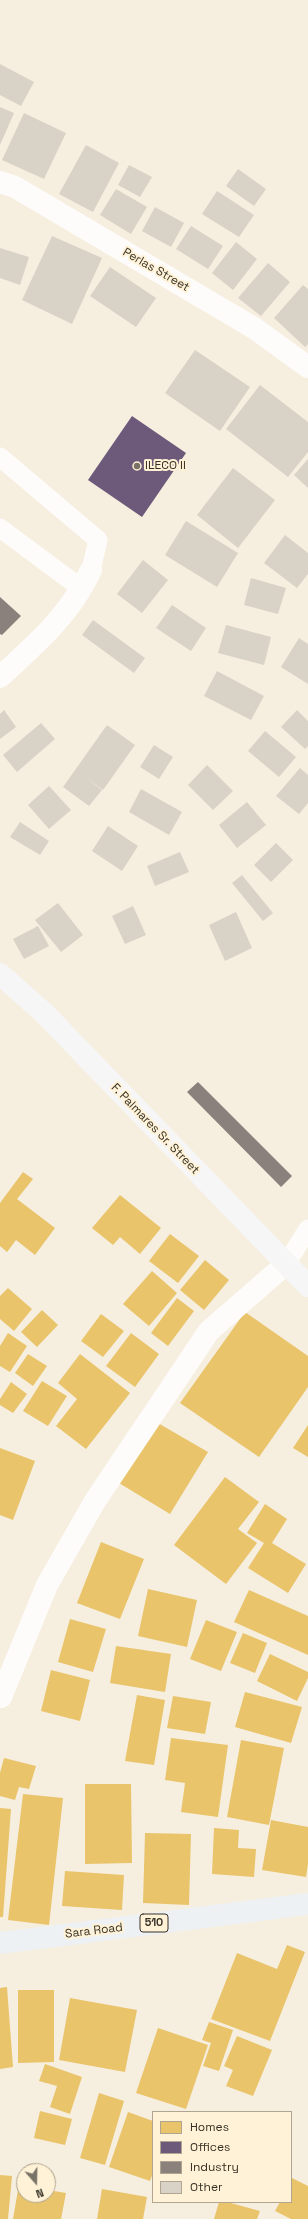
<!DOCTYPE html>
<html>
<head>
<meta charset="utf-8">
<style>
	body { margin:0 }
	#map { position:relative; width:308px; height:2219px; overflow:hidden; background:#f6eedf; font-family:"Space Grotesk",sans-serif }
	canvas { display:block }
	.legend { position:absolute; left:152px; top:2111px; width:140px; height:92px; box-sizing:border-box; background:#fff2d6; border:1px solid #afa590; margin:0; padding:5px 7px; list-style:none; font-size:12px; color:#363126 }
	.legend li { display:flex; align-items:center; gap:8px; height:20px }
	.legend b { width:20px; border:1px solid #afa590 }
	.north { position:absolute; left:16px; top:2163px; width:40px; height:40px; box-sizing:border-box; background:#fff2d6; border:1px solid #afa590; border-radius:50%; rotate:160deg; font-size:11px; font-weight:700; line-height:16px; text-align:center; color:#363126 }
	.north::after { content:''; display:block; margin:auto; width:14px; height:18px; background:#797367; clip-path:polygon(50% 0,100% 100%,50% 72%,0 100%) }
</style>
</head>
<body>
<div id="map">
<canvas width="308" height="2219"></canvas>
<ul class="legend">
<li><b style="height:11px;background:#e9c46a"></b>Homes</li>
<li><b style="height:11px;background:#6d597a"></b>Offices</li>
<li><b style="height:11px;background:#8a817c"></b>Industry</li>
<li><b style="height:11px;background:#d9d3c7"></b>Other</li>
</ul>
<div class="north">N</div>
</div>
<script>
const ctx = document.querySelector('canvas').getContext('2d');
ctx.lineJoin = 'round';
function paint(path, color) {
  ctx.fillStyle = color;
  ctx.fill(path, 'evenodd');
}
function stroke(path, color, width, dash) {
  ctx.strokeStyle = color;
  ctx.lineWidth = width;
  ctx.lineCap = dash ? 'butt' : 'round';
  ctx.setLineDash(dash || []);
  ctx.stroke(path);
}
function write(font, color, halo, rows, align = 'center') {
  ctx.font = font + ' "Space Grotesk",sans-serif';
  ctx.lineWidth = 4;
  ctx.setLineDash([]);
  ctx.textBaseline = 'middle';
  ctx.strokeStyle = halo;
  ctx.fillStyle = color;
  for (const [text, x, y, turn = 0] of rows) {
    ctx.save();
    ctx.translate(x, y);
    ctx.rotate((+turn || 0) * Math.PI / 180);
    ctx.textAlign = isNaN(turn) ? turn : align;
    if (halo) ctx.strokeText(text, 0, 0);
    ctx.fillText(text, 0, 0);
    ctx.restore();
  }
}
const homes = new Path2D(`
	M23 1172 33 1179 17 1199 55 1228 35 1255 16 1240 7 1252 0 1246V1203Z
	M120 1195 161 1228 140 1254 120 1237 113 1245 92 1228Z
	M170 1234 199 1256 178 1283 149 1261Z
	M205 1260 229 1280 204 1310 180 1290Z
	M152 1271 177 1293 149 1326 123 1304Z
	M8 1288 32 1309 14 1331 0 1319V1296Z
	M177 1298 194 1311 168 1346 151 1333Z
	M42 1310 58 1325 37 1347 21 1332Z
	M245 1312 308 1356V1387L259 1457 180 1403Z
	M101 1314 124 1331 103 1357 81 1341Z
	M8 1333 27 1346 10 1372 0 1366V1346Z
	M131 1333 159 1354 135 1387 106 1366Z
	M28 1354 47 1366 33 1386 15 1373Z
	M80 1354 130 1393 86 1449 56 1426 77 1399 58 1383Z
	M42 1381 67 1396 48 1426 23 1411Z
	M11 1382 27 1394 13 1413 0 1405V1399Z
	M151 1419 208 1452 170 1514 114 1480Z
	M308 1425V1457L293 1448Z
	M0 1448 35 1461 13 1520 0 1515Z
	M225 1477 259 1502 238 1529 257 1543 226 1584 174 1545Z
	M265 1504 287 1519 272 1543 306 1564 288 1593 248 1568 264 1543 247 1533Z
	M101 1542 144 1559 120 1619 77 1603Z
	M148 1589 197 1600 187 1647 138 1636Z
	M249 1590 308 1616V1655L234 1622Z
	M70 1619 106 1629 93 1672 58 1662Z
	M206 1620 237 1632 221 1671 190 1659Z
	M243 1633 267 1643 255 1673 230 1663Z
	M116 1646 171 1654 165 1692 110 1683Z
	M270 1654 308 1672V1678L297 1701 257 1681Z
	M51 1670 90 1680 80 1721 41 1711Z
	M245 1692 302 1707 291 1743 235 1727Z
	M137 1695 165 1700 154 1765 125 1761Z
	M173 1696 211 1702 205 1734 167 1728Z
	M171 1738 228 1745 218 1817 181 1812 185 1783 165 1780Z
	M241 1740 284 1748 269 1825 227 1817Z
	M4 1758 36 1766 29 1789 19 1787 15 1800 0 1796V1773Z
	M85 1784H131L132 1863 85 1864Z
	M23 1794 63 1798 49 1925 8 1920Z
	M0 1808 11 1809 3 1917H0Z
	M271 1820 308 1827V1864L306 1877 262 1870Z
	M214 1828 239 1830 238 1848 256 1849 254 1877 212 1874Z
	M145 1833 191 1834 189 1905 143 1903Z
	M65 1871 124 1875 122 1910 62 1906Z
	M287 1945 305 1952 270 2041 211 2019 237 1953 277 1969Z
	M7 1987 13 2067 0 2069V1988Z
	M18 1990H54V2062L18 2063Z
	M70 1998 137 2010 125 2072 59 2060Z
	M209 2022 233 2030 219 2071 203 2066 211 2043 202 2040Z
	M158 2028 208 2045 186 2109 136 2093Z
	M237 2036 272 2050 253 2096 226 2086 233 2070 224 2066Z
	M45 2064 82 2077 70 2114 50 2107 57 2086 39 2081Z
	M99 2093 124 2101 105 2165 80 2158Z
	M40 2111 72 2119 65 2145 34 2138Z
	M128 2112 153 2121V2173L150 2181 109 2167Z
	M0 2175 12 2176 8 2219H0Z
	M292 2178 308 2186V2219H291L275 2211 280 2202H291Z
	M19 2184 24 2185V2195H48V2190L66 2193 61 2219H13Z
	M102 2189 147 2197 143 2219H97Z
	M219 2202H227L260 2211 257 2219H214Z`);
const offices = new Path2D(`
	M132 416 186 453 142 517 88 480Z`);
const industry = new Path2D(`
	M0 597 21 616 2 635 0 634Z
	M198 1082 292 1176 281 1187 187 1092Z`);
const building = new Path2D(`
	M0 64 34 82 21 106 0 95Z
	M0 107 14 113 0 145Z
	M24 113 66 133 44 179 2 160Z
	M86 145 119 163 93 212 59 194Z
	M129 165 152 177 140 197 118 185Z
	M238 169 266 189 254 206 226 186Z
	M116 189 147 207 131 234 100 215Z
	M217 191 254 215 239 237 202 214Z
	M155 207 184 223 171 247 142 231Z
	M191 226 223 246 208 269 176 249Z
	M52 236 102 258 72 324 22 300Z
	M236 242 257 259 233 290 212 273Z
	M0 248 29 257 20 285 0 278Z
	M268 263 290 282 261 316 238 298Z
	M110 267 156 298 136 327 90 296Z
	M303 285 308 289V344L305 347 274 318Z
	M195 350 250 387 220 431 165 393Z
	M260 385 308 422V452L288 477 226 429Z
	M308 459V488L294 475Z
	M233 468 275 500 238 548 197 515Z
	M186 521 238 553 217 587 165 555Z
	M285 535 308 553V574L297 588 264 563Z
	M143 560 168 580 142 613 117 594Z
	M251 578 286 588 278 614 244 605Z
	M172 605 206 628 191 651 156 628Z
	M93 620 145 658 134 673 82 635Z
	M226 625 271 637 264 665 218 653Z
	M299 638 308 644V684L281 667Z
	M217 671 264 696 251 720 204 696Z
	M4 710 16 727 0 739V714Z
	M297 710 308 721V746L305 749 281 727Z
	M41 723 55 739 17 772 3 755Z
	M107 725 135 745 103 790 87 778 102 790 89 806 63 787Z
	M265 731 296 757 279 777 248 751Z
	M154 745 173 757 159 779 140 767Z
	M207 765 233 791 213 810 188 785Z
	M300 768 308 775V803L299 814 276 796Z
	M49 786 71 810 49 829 28 805Z
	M141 789 182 812 169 835 129 812Z
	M247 802 266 825 237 848 219 825Z
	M20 822 49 841 40 855 10 837Z
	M108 826 138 846 122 871 92 851Z
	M276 843 293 860 271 882 254 865Z
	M180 852 189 872 155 886 147 866Z
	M242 875 273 913 263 921 232 883Z
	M58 903 83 935 61 952 35 920Z
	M133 906 146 935 125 944 112 916Z
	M236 912 252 948 225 961 209 925Z
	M38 926 49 946 24 959 13 939Z`);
const service = new Path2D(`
	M0 457 98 540 91 570
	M0 528 82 589
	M286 1264 308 1229`);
const minor = new Path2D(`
	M0 182 15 187 254 328 308 367
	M0 677C36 644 70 615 91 570
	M1 1697 47 1585 95 1501 209 1331 286 1264`);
const secondary = new Path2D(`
	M0 974 44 1013 308 1286`);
const primary = new Path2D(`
	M0 1943 308 1904`);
const markers = [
	[137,466,4,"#797367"]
];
const shields = [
	[154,1923,28]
];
const shieldNames = [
	["510",154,1923]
];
const streetNames = [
	["Perlas Street",156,270,30],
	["F. Palmares Sr. Street",155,1129,46],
	["Sara Road",94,1931,-7]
];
const poiNames = [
	["ILECO II",145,466]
];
paint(homes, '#e9c46a');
paint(offices, '#6d597a');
paint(industry, '#8a817c');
paint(building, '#d9d3c7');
stroke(service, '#fefcfa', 19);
stroke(minor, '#fefcfa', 22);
stroke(secondary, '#f6f6f7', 22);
stroke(primary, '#eef1f3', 22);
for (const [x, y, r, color] of markers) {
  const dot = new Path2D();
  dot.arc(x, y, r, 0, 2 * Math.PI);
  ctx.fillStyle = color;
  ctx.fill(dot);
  stroke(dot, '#fff2d6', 1.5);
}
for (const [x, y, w] of shields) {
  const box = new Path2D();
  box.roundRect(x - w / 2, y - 9, w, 18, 3);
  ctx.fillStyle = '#fff2d6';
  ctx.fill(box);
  stroke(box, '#363126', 1);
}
write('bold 11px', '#363126', null, shieldNames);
write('12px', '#363126', '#fff2d6', streetNames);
write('12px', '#363126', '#fff2d6', poiNames, 'left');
</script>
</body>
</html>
